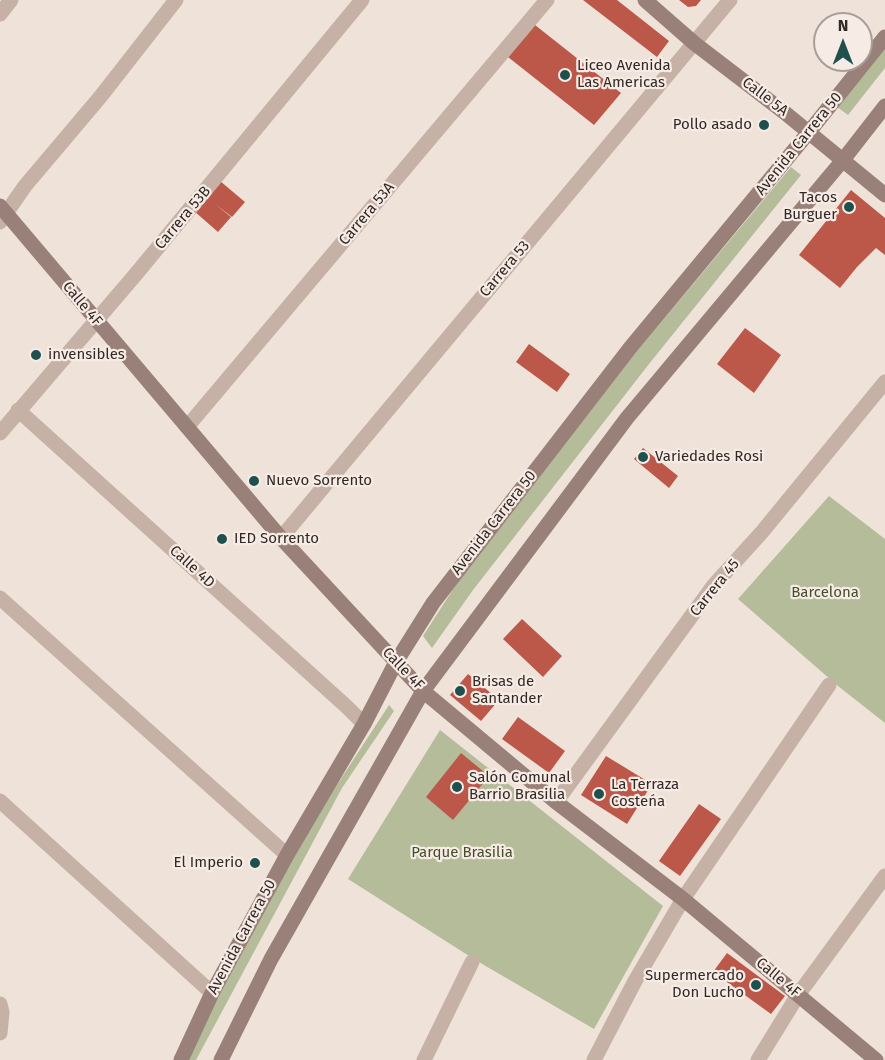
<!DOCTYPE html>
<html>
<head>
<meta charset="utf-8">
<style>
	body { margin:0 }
	#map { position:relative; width:885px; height:1060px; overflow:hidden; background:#efe2d9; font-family:"Fira Sans",sans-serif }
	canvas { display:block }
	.north { position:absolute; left:813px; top:12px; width:60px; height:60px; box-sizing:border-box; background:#f7ece5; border:2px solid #a89e99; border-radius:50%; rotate:0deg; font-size:16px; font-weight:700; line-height:24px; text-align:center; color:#322926 }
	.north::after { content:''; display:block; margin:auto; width:21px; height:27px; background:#1f504e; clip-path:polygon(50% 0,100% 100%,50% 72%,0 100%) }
</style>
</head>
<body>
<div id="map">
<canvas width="885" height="1060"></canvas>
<div class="north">N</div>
</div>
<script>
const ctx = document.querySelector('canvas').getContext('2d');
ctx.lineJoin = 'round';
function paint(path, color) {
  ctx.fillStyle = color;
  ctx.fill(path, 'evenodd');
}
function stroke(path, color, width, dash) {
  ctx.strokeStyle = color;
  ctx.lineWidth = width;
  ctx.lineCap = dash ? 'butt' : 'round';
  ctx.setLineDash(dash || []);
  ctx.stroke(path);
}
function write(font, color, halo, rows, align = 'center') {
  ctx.font = font + ' "Fira Sans",sans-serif';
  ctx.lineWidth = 4.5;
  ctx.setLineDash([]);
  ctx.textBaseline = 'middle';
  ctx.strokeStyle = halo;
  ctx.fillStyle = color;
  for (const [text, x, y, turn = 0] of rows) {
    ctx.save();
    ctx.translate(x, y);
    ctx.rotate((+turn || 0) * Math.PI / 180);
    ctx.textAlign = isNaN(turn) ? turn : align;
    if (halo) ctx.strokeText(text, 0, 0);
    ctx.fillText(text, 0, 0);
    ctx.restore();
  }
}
const green = new Path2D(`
	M885 47V68L848 115 837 107Z
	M791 167 801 175 649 364 473 590 432 648 423 636 457 583 633 356Z
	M829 496 885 539V723L838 686 738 599Z
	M389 705 394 711 342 788 196 1060H188L216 997 312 823Z
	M440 730 663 906 594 1029 477 961 348 879Z`);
const building = new Path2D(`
	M583 0H617L669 41 657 57Z
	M679 0H701L696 6 688 7Z
	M535 25 621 93 594 125 508 57Z
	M220 181 245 202 232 217 215 204 231 217 218 232 194 211Z
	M851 190 885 218V255L876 248 857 267 840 288 799 255Z
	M745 328 781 355 754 393 717 364Z
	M529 344 570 374 557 392 516 362Z
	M643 448 678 476 669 488 634 459Z
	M522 619 562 656 543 677 503 639Z
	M468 674 499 700 481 721 450 695Z
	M518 717 565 751 549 773 502 739Z
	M461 753 489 776 453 820 426 797Z
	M606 756 652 784 627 824 581 795Z
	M699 804 721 819 680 876 659 861Z
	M727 953 785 996 771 1014 713 972Z`);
const street = new Path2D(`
	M0 14 11 0
	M0 222 25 186 101 96 176 0
	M18 410 347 707 364 724
	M187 427 547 0
	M0 433 136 274 362 0
	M281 538 730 0
	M0 598 287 855
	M0 801 212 993
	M556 802 714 585 762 532 885 382
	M0 1004 2 1012 0 1033
	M424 1060 472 962
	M594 1060 635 981 683 899 829 685
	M758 1060 798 995 885 876`);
const secondary = new Path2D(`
	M645 0 694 43 784 112 885 195
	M0 206 281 538 423 691 556 802 683 899 876 1060
	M181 1060 212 993 287 855 364 724 396 662 433 603 630 348 809 132 885 37
	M221 1060 271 959 423 691 627 418 843 160 885 106`);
const markers = [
	[565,75,6,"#1f504e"],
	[764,125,6,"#1f504e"],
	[849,207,6,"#1f504e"],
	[36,355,6,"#1f504e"],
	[643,457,6,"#1f504e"],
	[254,481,6,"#1f504e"],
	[222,539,6,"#1f504e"],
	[460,691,6,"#1f504e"],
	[457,787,6,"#1f504e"],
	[599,794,6,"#1f504e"],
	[255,863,6,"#1f504e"],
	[756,985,6,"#1f504e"]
];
const poiNames = [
	["Liceo Avenida",577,66],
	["Las Americas",577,83],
	["Pollo asado",752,125,"right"],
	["Tacos",837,198,"right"],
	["Burguer",837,215,"right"],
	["invensibles",48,355],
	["Variedades Rosi",655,457],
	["Nuevo Sorrento",266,481],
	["IED Sorrento",234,539],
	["Brisas de",472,682],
	["Santander",472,699],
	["Salón Comunal",469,778],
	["Barrio Brasilia",469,795],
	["La Terraza",611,785],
	["Costeńa",611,802],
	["El Imperio",243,863,"right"],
	["Supermercado",744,976,"right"],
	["Don Lucho",744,993,"right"]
];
const streetNames = [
	["Calle 5A",765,97,37],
	["Avenida Carrera 50",799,144,-51],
	["Carrera 53A",367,214,-50],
	["Carrera 53B",183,218,-50],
	["Carrera 53",505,269,-50],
	["Calle 4F",82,304,50],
	["Avenida Carrera 50",494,523,-52],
	["Calle 4D",192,567,42],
	["Carrera 45",715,588,-51],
	["Calle 4F",403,669,46],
	["Avenida Carrera 50",242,937,-62],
	["Calle 4F",778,978,40]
];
const parkNames = [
	["Barcelona",825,593],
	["Parque Brasilia",462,853]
];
paint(green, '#b5bc9a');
paint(building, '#bc584a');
stroke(street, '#c6b1a6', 15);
stroke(secondary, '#998078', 15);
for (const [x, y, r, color] of markers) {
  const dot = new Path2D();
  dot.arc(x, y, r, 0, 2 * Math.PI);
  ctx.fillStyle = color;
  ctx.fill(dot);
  stroke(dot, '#f7ece5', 2);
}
write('15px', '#322926', '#f7ece5', poiNames, 'left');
write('15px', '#322926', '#f7ece5', streetNames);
write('15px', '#464f2c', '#f7ece5', parkNames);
</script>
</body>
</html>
